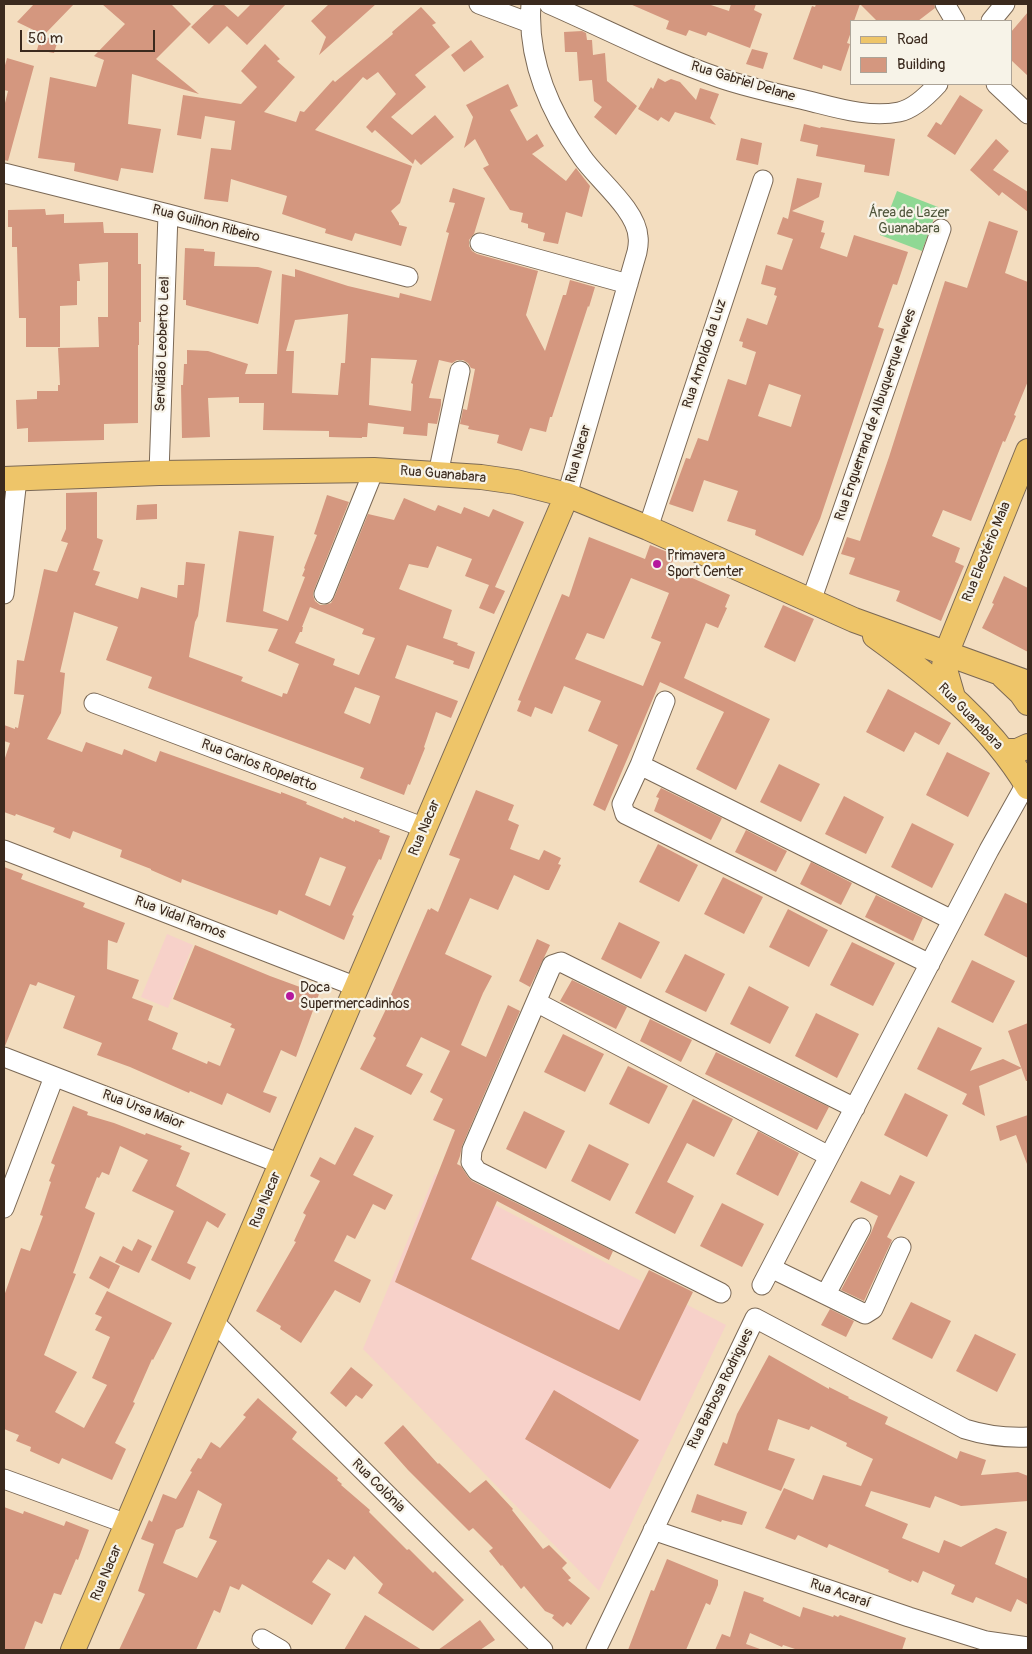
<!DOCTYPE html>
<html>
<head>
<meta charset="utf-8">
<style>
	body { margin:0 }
	#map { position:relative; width:1032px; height:1654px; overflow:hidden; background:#f3ddbf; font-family:Pangolin,sans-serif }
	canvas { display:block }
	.frame { position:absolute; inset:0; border:5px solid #3b2a1e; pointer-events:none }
	.legend { position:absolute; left:850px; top:20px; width:162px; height:65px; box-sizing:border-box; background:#f7f3e8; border:1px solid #aca397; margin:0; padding:6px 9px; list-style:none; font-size:15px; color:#3b2a1e }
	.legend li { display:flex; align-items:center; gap:10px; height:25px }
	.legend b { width:25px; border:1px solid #aca397 }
	.scale { position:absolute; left:20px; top:30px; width:135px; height:22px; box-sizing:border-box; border:2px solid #3b2a1e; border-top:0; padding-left:6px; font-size:15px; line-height:18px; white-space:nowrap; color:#3b2a1e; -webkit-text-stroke:4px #f7f3e8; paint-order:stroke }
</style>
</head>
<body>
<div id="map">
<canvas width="1032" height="1654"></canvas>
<div class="frame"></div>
<ul class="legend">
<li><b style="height:6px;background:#eec569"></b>Road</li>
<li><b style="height:14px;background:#d4977f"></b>Building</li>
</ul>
<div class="scale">50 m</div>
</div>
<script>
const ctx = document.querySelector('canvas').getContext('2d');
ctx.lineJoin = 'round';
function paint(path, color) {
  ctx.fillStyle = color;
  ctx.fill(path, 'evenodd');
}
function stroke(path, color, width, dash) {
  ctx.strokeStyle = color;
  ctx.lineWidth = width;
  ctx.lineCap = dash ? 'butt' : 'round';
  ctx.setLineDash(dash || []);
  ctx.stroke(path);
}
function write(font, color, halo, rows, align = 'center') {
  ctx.font = font + ' Pangolin,sans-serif';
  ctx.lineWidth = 4.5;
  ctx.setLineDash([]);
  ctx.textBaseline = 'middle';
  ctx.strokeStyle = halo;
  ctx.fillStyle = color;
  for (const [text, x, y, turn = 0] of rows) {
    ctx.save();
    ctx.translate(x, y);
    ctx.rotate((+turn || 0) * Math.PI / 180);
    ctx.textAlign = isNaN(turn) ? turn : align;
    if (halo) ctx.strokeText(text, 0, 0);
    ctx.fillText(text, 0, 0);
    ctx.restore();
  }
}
const built = new Path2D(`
	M167 934 193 945 168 1008 141 997Z
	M435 1174 726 1325 599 1591 363 1349Z`);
const green = new Path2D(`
	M897 191 938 207 922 251 880 235Z`);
const building = new Path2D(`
	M34 4H74L44 35 17 22Z
	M102 4H171L191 24 156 59 199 94 132 74 128 124 161 129 153 173 121 168 118 181 74 171 75 163 38 158 50 77 96 87 104 60 94 56 125 24Z
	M215 4H223L238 17 251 4H286L247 45 227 26 209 44 191 27Z
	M329 4H376L319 55 326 37 311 21Z
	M630 4H708L729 11 731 4H756L754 10 762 14 750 48 708 32 706 36 689 30 686 36 666 29 669 21Z
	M816 4H860L854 21H851V32L847 43 850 44 841 71 823 65 822 69 793 59 812 6 815 7Z
	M860 4H934L935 8 918 21H877Z
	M421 7 436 23 432 25 450 47 415 75 426 87 391 117 412 135 435 115 454 137 421 165 415 159 413 164 375 130 372 133 366 127 396 94 378 72 367 80 363 77 315 130 412 166 400 203 391 211 399 223V225L407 227 401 246 355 233 352 241 325 233 326 229 282 214 287 196 231 179 228 202 204 199 211 148 231 150 235 121 205 116 201 139 177 135 183 95 241 104 257 87 241 71 265 44 280 59 277 61 295 77 264 112 296 122 300 111 304 112 333 80 335 82 381 44 393 34 392 32Z
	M1028 12V76L1011 60V32Z
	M582 31 586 33 587 40H592L593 55 605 53 607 81 637 106 616 135 594 117 602 107 594 101 592 80 579 81 577 52H565L564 32Z
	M41 36 58 40 54 53 37 50Z
	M471 40 484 57 464 72 451 55Z
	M752 49 768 53 763 69 746 64Z
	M7 58 34 66 8 161 4 160V107L8 91 4 90V69Z
	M658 78 665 82 671 79 680 82 696 100 700 88 719 94 710 118 716 125 675 112 669 122 661 117 658 121 638 109 651 87 653 89Z
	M508 84 518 106 510 110 527 141 537 134 544 146 532 154 566 181 576 168 590 186 582 217 566 212 558 244 543 241 545 233 528 228V224L521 222 523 213 510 210 483 168 489 165 475 139 464 148 473 117 466 105Z
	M960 95 983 110 955 155 927 136 936 122 941 125Z
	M804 124 820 128 821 127 895 139 889 176 864 172 865 165 816 156 818 145 800 141Z
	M741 138 762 143 758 165 736 160Z
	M996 139 1009 151 993 170 1028 192V212L1002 192 999 196 970 170Z
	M797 178 822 183 819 197 792 211 824 221 821 232 825 233 820 248 847 257 854 235 908 252 897 285 893 284 878 327 884 329 820 519 803 556 755 535 756 530 727 521 738 491 704 480 693 512 669 504 686 458 690 459 698 438 708 441 728 379 746 385 756 352 742 347 743 342 739 341 747 318 767 325 777 296 774 295 776 288 761 284 766 265 782 270 793 239 777 234 783 217 788 219ZM769 384 801 395 791 427 758 416Z
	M453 188 485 198 474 234 469 240V246L472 251 477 254 538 271 526 315 545 351 563 295H566L570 280 595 287 589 307 588 306 552 417H550L546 432 530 428 522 451 497 443 499 435 468 429 469 426 460 424 463 409 467 410 475 369 471 368 468 363 463 360H457L452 363 439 360 429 398 441 399V405L437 424 428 423 427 436 403 434 404 427 368 423 367 437H362V438L329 437V431L263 430 264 403H239V397L208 398 210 437 182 438 181 385H183L184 364H187V350L208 351 248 364 245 374H277L282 274 295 277V269L348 286 399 298 400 293 431 301 449 233 446 232 455 203 449 202ZM348 314 345 363H341L338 395 292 393 294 351H286L295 320ZM371 358 417 360 411 383 413 384 411 411 369 405Z
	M45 209 46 215 64 214V223L103 222 104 233H138V264H141V322H139V345H138V423L104 424V440L28 442V428L17 429 16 400 37 399V391H58V385H60L58 348 99 347 98 317H108V262L79 264 80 281H77V305L60 306V347H26V318H19L17 247H12V227H8V210Z
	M989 221 1018 231 1005 273 1028 282V381L1014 415 1016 416 1005 442 1003 441 971 521 943 510 932 536 960 548 955 562 964 566 941 621 896 601 900 591 849 574 855 558 841 554 847 537 860 541 889 457 945 281 967 288Z
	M185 248 204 249V251L215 252 214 266 258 267 272 271 258 324 186 305V300H183Z
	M97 492V538L103 540 93 570 100 572 95 585 138 599 141 587 177 598 178 585H184L186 562 205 564 198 616 195 622 189 657 243 677 241 681 282 697 283 693 287 694 299 664 268 651 278 629 226 622 239 531 274 536 263 611 288 621 305 577 302 576 305 569 304 568 317 535 314 534 327 495 349 502 314 590 313 595 315 601 320 605H325L331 603 334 598 368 514 394 520 404 498 435 511 438 505 461 514 464 507 489 517 493 509 524 522 495 587 505 591 494 614 479 608 489 585 465 576 472 559 437 546 428 568 409 564 399 589 452 610 443 638 458 643 457 645 475 652 469 669 453 664 454 661 407 645 395 678 458 701 451 718 436 712 424 747 425 748 410 785 408 784 404 795 360 778 364 768 148 688 152 677 106 660 118 627 74 612 60 672 65 673 61 713 47 739 82 752 86 742 122 755 124 749 156 762 160 751 281 794V792L307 802 306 804 343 819 344 817 355 822V820L380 830 379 832 390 836 381 860 379 859 372 873 352 915 354 916 344 940 279 910 277 915 182 879 181 883 151 870V869L120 857 122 850 73 831 70 839 53 832 55 828 16 814 15 816 4 812V761L10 743 4 741V725L15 729V727L18 728 24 695 14 694 17 660 24 661 44 569 57 572 68 543 61 541 66 529V493ZM310 607 364 629 362 634 375 638 359 675 333 665 335 659 295 643 300 632H302L303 627H302ZM355 687 380 696 370 724 344 713ZM320 857 346 867 330 906 305 895Z
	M157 504V519L136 520 137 505Z
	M589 537 645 559 650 545 675 555 670 568 730 595 725 607 727 608 718 628 706 623 684 678 770 719 736 790 696 769 724 712 660 682 605 811 593 805 618 745 588 731 601 701 564 686 552 714 535 707 531 717 517 711 521 701 518 700 562 594 569 597ZM631 578 669 593 651 638 661 642 643 686 575 659 587 633 604 639Z
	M1004 576 1028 588V652L982 628 994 604 992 603Z
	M783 605 814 619 795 662 764 647Z
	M888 689 951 723 939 745 915 732 904 752 866 732Z
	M947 752 990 773 968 817 926 795Z
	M779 764 820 784 801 822 760 802Z
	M661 788 722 818 711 840 654 811 659 798 656 797Z
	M476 790 514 805 508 820 519 825 510 849 539 860 544 850 561 858 558 864 561 865 549 890H546L514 875 498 910 470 898 445 954 492 976 483 993 461 1045 486 1057 508 1005 520 1011 462 1146 460 1156 457 1164 461 1166 468 1177 472 1181 613 1251 609 1260 497 1201 471 1259 619 1330 649 1270 693 1292 640 1401 395 1282 455 1130 433 1120 443 1099 430 1092 450 1051 421 1037 406 1066 423 1074 411 1095 360 1069 376 1038 373 1036 387 1007 386 1006 428 909 430 910 431 908 438 912 460 859 449 855Z
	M844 796 884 817 866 854 825 834Z
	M912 823 954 844 932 888 891 867Z
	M746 830 787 851 776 872 735 852Z
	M658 844 698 865 679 902 639 882Z
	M811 862 852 883 841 905 800 884Z
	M4 867 23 874 21 879 85 903 83 907 125 923 117 943 108 940 107 969 139 980 132 998 153 1006 148 1020 178 1033 172 1049 207 1064 208 1061 220 1066 235 1029 230 1027 232 1024 173 999 195 945 270 976 319 994 296 1057 281 1050 263 1092 277 1097 270 1113 227 1093 222 1105 190 1091 189 1093 130 1067 97 1055 102 1043 63 1028 75 996 38 982 36 986 30 984 5 1046H4Z
	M723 877 763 897 744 934 704 914Z
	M1005 893 1028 904V958L984 935Z
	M876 895 923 918 913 941 865 917Z
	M788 909 828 930 809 967 769 947Z
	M619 922 660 942 641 979 601 959Z
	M537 939 550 945 530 987 519 981Z
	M852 942 895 963 873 1006 830 985Z
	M685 954 725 974 706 1012 665 992Z
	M972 960 1015 981 993 1023 951 1002Z
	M572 980 627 1007 616 1029 560 1001Z
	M749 986 789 1007 770 1044 730 1024Z
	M816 1013 859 1034 837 1078 795 1056Z
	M650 1019 692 1040 681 1062 640 1041Z
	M1028 1023V1081H1026L1008 1031Z
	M938 1027 982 1048 970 1071 1003 1059 1022 1068 979 1086 985 1116 962 1104 967 1094 917 1069Z
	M563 1034 604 1054 585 1092 544 1072Z
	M716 1052 829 1107 817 1130 705 1074Z
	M628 1066 668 1086 649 1124 609 1104Z
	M905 1093 948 1115 927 1157 884 1135Z
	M693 1099 733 1119 714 1157 687 1143 667 1182 694 1196 675 1234 635 1213Z
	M73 1106 88 1112 87 1115 114 1123 145 1135 146 1133 182 1146 180 1149 190 1153 176 1186 226 1214 218 1228 207 1221 187 1263 196 1267 190 1280 151 1260 174 1211 132 1191 148 1160 120 1146 109 1175 102 1172 99 1178 97 1177 85 1208 95 1213 73 1273 76 1274 44 1355 77 1372 55 1412 84 1428 107 1385 92 1378 110 1337 95 1330 102 1317 95 1314 107 1291 172 1323 153 1360 152 1359 133 1402 135 1403 115 1443 126 1449 112 1480 62 1458 59 1464 30 1451 31 1447 16 1441 19 1435 4 1429V1296L21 1248 30 1251 43 1216 40 1215 51 1182 49 1181 55 1165 51 1163Z
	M524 1111 565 1131 546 1169 506 1149Z
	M1028 1115V1164H1027L1016 1135 1000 1141 996 1126Z
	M355 1127 374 1136 353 1175 393 1195 385 1210 373 1204 355 1239 347 1235 334 1261 371 1280 360 1303 335 1290 301 1343 280 1329 281 1326 256 1311 296 1242 294 1241 306 1215 303 1213 320 1181 310 1176 320 1157 335 1165Z
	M758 1131 799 1153 778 1196 736 1174Z
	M589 1144 629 1164 610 1201 571 1181Z
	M900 1175 915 1182 887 1237 892 1240 864 1301 841 1290 871 1233 878 1216 850 1202 861 1181 890 1195Z
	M722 1203 764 1224 742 1267 700 1246Z
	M138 1239 152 1246 139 1273 115 1262 123 1246 132 1251Z
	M100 1256 120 1266 109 1289 89 1278Z
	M911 1302 951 1321 932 1359 892 1339Z
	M830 1309 854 1321 846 1337 821 1325Z
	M975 1334 1016 1354 997 1392 956 1371Z
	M769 1355 829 1389V1387L849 1397 848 1398 888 1417 885 1424 957 1459 960 1451 986 1460 981 1475 1018 1472 1028 1476V1501L961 1506 935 1496 930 1508 871 1491 865 1506 908 1524 902 1538 939 1553 944 1540 961 1547 996 1528 1007 1532 995 1564 1028 1579V1605L1017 1599 1011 1612 976 1597 973 1603 951 1594 955 1585 923 1571 918 1583 912 1580 911 1582 888 1572 889 1570 829 1544 827 1548 798 1535 795 1540 765 1528 784 1488 813 1500 823 1475 861 1486 873 1459 846 1446 847 1443 811 1426 809 1430 778 1419 768 1450 795 1459 781 1491 714 1465 723 1442 727 1444 737 1414Z
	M351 1367 373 1385 362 1399 356 1395 346 1407 330 1393Z
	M554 1390 639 1440 610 1489 525 1439Z
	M258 1398 297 1432 292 1439 338 1478 337 1480 342 1484 341 1485 370 1510 369 1512 407 1550 409 1549 433 1573 435 1571 464 1600 433 1631 378 1593 383 1584 354 1556 345 1570 328 1559 312 1582 331 1594 312 1625 242 1584 239 1590 230 1586 220 1613 214 1610 196 1650H119L145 1594 138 1591 154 1544 141 1539 149 1520 152 1522 163 1494 176 1499 192 1472 190 1471 198 1458 201 1459 211 1442 220 1448 246 1417 243 1415ZM198 1490 222 1504 209 1538 217 1541 197 1578 163 1563 176 1530 183 1527Z
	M403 1425 438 1464 439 1463 470 1493 486 1480 513 1509 512 1510 543 1549 549 1545 567 1563 562 1568 571 1578 568 1580 590 1598 571 1625 567 1622 563 1627 552 1618 554 1615 545 1611 524 1586 521 1589 502 1565 501 1566 489 1551 493 1548 473 1528 469 1531 408 1470 384 1443Z
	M697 1494 747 1512 742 1525 722 1520 721 1522 691 1512Z
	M4 1507 23 1514 24 1511 64 1526 66 1521 89 1530 78 1560 76 1559 61 1595 54 1593 42 1624 35 1621 24 1650H4Z
	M667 1559 718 1580V1585L710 1605 706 1603 686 1650H628L651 1590 654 1591Z
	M744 1591 764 1598 763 1601 800 1617 803 1607 833 1617 834 1615 838 1617 840 1615 906 1638 902 1650H798L783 1645 782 1647 750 1633 746 1644 760 1649V1650H715L722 1634 730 1637Z
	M365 1615 422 1650H344Z
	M480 1620 495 1640 480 1650H438Z`);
const minor = new Path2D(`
	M479 4 530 23
	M531 4C527 60 550 112 582 157 597 179 637 210 638 237 639 242 638 247 637 252L567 495
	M549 4C606 29 662 58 720 78 749 88 779 94 809 101 837 108 869 118 899 112 914 109 928 95 938 84
	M945 4 955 21
	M991 21 1005 4
	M996 84 1028 114
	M4 173 168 214 408 277
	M480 243 628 284
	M159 473 168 214
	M438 474 460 371
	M648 528 763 180
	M4 594 17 479
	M324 594 374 470
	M811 601 941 229
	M665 701 640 765 622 804 625 814 930 964
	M94 703 425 828
	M640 765 952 920
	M4 850 357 987
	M536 1002 829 1156
	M4 1057 281 1164
	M4 1208 54 1077
	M771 1268 865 1314 873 1309 901 1247
	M762 1285 989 850 1026 784
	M721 1293 477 1171 471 1162 472 1150 552 965 561 962 855 1108
	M826 1294 861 1228
	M214 1322 543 1650
	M4 1479 127 1524
	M653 1530 909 1617 986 1641 1028 1647
	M262 1639 281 1650
	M596 1650 755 1318 965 1429C987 1436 1006 1438 1028 1437`);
const major = new Path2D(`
	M4 479 159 473 374 470 481 477 516 482 567 495 648 528 854 620 1028 683
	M875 636C933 678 991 725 1028 787
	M1003 676 1021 693 1028 703
	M953 697 944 666 946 654 1028 451
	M1003 751H1017L1028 746
	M73 1650 567 495`);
const markers = [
	[657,564,5,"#b5179e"],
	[290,996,5,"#b5179e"]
];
const streetNames = [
	["Rua Gabriel Delane",743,82,17],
	["Rua Guilhon Ribeiro",206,224,15],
	["Servidão Leoberto Leal",163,344,-88],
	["Rua Arnoldo da Luz",705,354,-72],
	["Rua Enguerrand de Albuquerque Neves",876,415,-71],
	["Rua Nacar",579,454,-74],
	["Rua Guanabara",443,475,5],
	["Rua Eleotério Maia",987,552,-68],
	["Rua Guanabara",970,717,46],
	["Rua Carlos Ropelatto",259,766,21],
	["Rua Nacar",425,828,-67],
	["Rua Vidal Ramos",180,918,21],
	["Rua Ursa Maior",143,1110,21],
	["Rua Nacar",266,1200,-67],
	["Rua Barbosa Rodrigues",721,1389,-64],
	["Rua Colônia",378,1486,45],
	["Rua Nacar",107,1573,-67],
	["Rua Acaraí",840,1594,19]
];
const parkNames = [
	["Área de Lazer",909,213],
	["Guanabara",909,229]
];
const poiNames = [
	["Primavera",667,556],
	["Sport Center",667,572],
	["Doca",300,988],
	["Supermercadinhos",300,1004]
];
paint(built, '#f7d1c9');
paint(green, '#8fd894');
paint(building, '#d4977f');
stroke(minor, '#7b6956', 21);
stroke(major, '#7b6956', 26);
stroke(minor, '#fff', 19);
stroke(major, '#eec569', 24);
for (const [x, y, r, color] of markers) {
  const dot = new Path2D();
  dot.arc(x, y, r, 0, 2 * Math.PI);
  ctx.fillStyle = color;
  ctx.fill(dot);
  stroke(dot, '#f7f3e8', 2);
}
write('14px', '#3b2a1e', '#f7f3e8', streetNames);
write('14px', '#50563c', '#f7f3e8', parkNames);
write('14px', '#3b2a1e', '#f7f3e8', poiNames, 'left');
</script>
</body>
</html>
